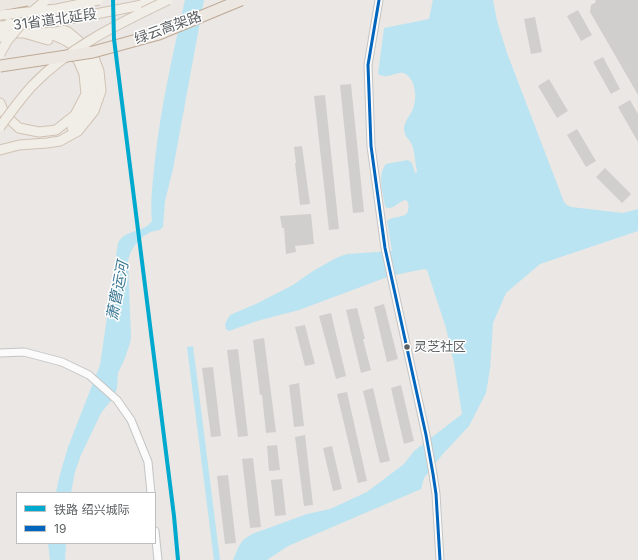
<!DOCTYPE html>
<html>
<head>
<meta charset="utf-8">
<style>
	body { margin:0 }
	#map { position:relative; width:638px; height:560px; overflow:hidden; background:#eae7e4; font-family:Inter,"Noto Sans SC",sans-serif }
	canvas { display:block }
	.legend { position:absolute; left:16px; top:492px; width:140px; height:52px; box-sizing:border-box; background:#fff; border:1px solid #bdbfc0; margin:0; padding:5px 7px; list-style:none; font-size:12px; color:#5a5f61 }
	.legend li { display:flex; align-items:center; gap:8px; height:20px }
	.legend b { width:20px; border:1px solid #bdbfc0 }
</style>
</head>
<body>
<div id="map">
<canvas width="638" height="560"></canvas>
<ul class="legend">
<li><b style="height:5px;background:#00a9ce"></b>铁路 绍兴城际</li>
<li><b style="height:5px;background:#0065bd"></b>19</li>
</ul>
</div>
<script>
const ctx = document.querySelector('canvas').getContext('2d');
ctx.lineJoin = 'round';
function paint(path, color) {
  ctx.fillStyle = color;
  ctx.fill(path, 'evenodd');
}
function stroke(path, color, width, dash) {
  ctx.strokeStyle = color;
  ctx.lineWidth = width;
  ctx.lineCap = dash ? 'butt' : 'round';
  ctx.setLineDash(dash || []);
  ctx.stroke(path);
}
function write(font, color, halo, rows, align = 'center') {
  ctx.font = font + ' Inter,"Noto Sans SC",sans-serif';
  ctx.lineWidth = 3;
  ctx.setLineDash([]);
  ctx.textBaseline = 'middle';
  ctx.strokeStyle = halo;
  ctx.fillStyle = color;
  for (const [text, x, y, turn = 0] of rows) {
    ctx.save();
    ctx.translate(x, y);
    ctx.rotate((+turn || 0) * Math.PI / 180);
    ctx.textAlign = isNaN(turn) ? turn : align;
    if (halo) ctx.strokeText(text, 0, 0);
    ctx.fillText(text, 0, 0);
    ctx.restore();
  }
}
const water = new Path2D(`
	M185 0H204L173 169 165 201 163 227C159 232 154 230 149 233 139 237 130 250 128 261L131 337 130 343 125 358 118 373 117 388 114 397 101 413 81 455 75 472 71 493H56L59 478 68 447 100 365 118 243C126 228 143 234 152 221 150 200 153 181 155 160 161 106 173 53 185 0Z
	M433 0H493L497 21 507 53 564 202 567 205 571 207 623 213 638 209V231L540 264 506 293 493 323 490 369 486 393 469 426 442 455 424 478 421 489 288 546 267 560H233L239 546 243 540 252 534 307 514 330 509 367 492 404 464 414 451 462 414 454 363 446 328 427 270 424 269 390 276 299 310 257 321 229 331 226 329 225 324 230 315 258 303 293 285 313 271 336 258 347 254 392 251 387 221C393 215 408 219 408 210 409 205 409 204 406 200 398 201 395 209 387 208L385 206C383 192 377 175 386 164L408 160 412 163 415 173 417 172C415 163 415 153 412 145 409 138 405 138 404 129 404 122 410 116 413 109 417 99 416 82 407 75 398 68 390 81 378 74L384 28 429 19Z
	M193 346 220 560H214L187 347Z
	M48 543H66L65 560H50Z`);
const building = new Path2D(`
	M595 0H638V95L590 12 591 5 596 2Z
	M578 10 592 35 581 41 567 16Z
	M535 17 542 52 531 54 524 19Z
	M603 57 620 89 611 94 593 62Z
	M549 79 568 111 557 118 538 86Z
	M351 84 364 212 353 213 340 85Z
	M325 95 339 229 329 230 314 96Z
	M630 100 638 114V142L618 107Z
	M577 129 596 161 586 167 567 135Z
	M302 146 310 204 300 205 295 163H296L294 147Z
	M605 168 631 194 622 203 596 177Z
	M311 214 314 244 295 246 296 252 286 254 284 228H282L280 216Z
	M384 304 398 359 387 362 374 307Z
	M357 308 365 339H363L371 370 361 373 346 310Z
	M331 313 346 376 336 379 319 316Z
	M305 325 315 364 305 366 295 327Z
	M264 338 276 432 266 433 262 395H260L253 340Z
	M238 349 248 436 238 437 227 350Z
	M213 367 221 436 211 437 202 368Z
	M299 383 304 426 294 427 289 385Z
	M401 385 414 441 404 444 391 388Z
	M373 388 390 461 380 463 363 391Z
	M347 392 367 481 358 483 337 394Z
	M305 435 313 505 304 506 295 437Z
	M277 445 280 470 269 471 267 446Z
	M332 446 342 489 333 491 323 448Z
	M253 458 261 527 250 528 242 459Z
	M228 475 236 543 225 544 217 476Z
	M282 479 286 515 275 516 271 480Z`);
const minor = new Path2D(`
	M379 0 368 65 371 146 385 248 426 435 433 474 436 494 440 560
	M0 353 24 352 62 362 89 375 117 400 131 420 148 462 151 493
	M155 531 158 560`);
const major = new Path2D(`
	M137 6 157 0
	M0 19 7 20C25 26 62 35 75 47 81 53 85 60 89 67 93 77 93 88 90 97 87 108 81 122 72 128
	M54 24 76 4
	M7 33H24L48 40
	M0 103 5 115 19 128 39 132 56 130 75 115 86 94 84 74 78 60 71 53
	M0 150 19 145 47 143 60 141 78 131 94 111 101 91 99 71 93 55 80 42 68 32 15 12`);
const majorBridge = new Path2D(`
	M32 12 46 0
	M0 15 57 9 99 0
	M0 26 54 22 137 6
	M0 37 9 23
	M0 54 7 41 22 23
	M0 127C10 113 20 99 32 86 69 47 120 23 168 0`);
const highwayBridge = new Path2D(`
	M0 5 27 0
	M0 66 93 52 159 34 241 0`);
const bus1 = new Path2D(`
	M379 0 368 65 371 146 385 248 426 435 433 474 436 494 440 560`);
const rail1 = new Path2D(`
	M113 0 114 39 174 516 178 560`);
const markers = [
	[407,347,3.5,"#5a5f61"]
];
const busNames = [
	["灵芝社区",414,347]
];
const streetNames = [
	["31省道北延段",55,20,-8],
	["绿云高架路",168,28,-20]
];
const waterNames = [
	["萧曹运河",118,291,-79]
];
paint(water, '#bae4f1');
paint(building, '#d1cfcd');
stroke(minor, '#c5c5c5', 9);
stroke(major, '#d0c3b4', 11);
stroke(minor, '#fcfbfb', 7);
stroke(major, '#f1ede7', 9);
stroke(majorBridge, '#d0c3b4', 11, []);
stroke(highwayBridge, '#bea995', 13, []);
stroke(majorBridge, '#f1ede7', 9);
stroke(highwayBridge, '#ede7e1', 11);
stroke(bus1, '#0065bd', 3);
stroke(rail1, '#00a9ce', 4);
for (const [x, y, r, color] of markers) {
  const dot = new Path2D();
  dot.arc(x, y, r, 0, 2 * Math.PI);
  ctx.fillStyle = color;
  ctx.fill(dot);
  stroke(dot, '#fff', 1.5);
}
write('13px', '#5a5f61', '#fff', busNames, 'left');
write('14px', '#5a5f61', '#fff', streetNames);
write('italic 15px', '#3f7b97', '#fff', waterNames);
</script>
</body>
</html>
